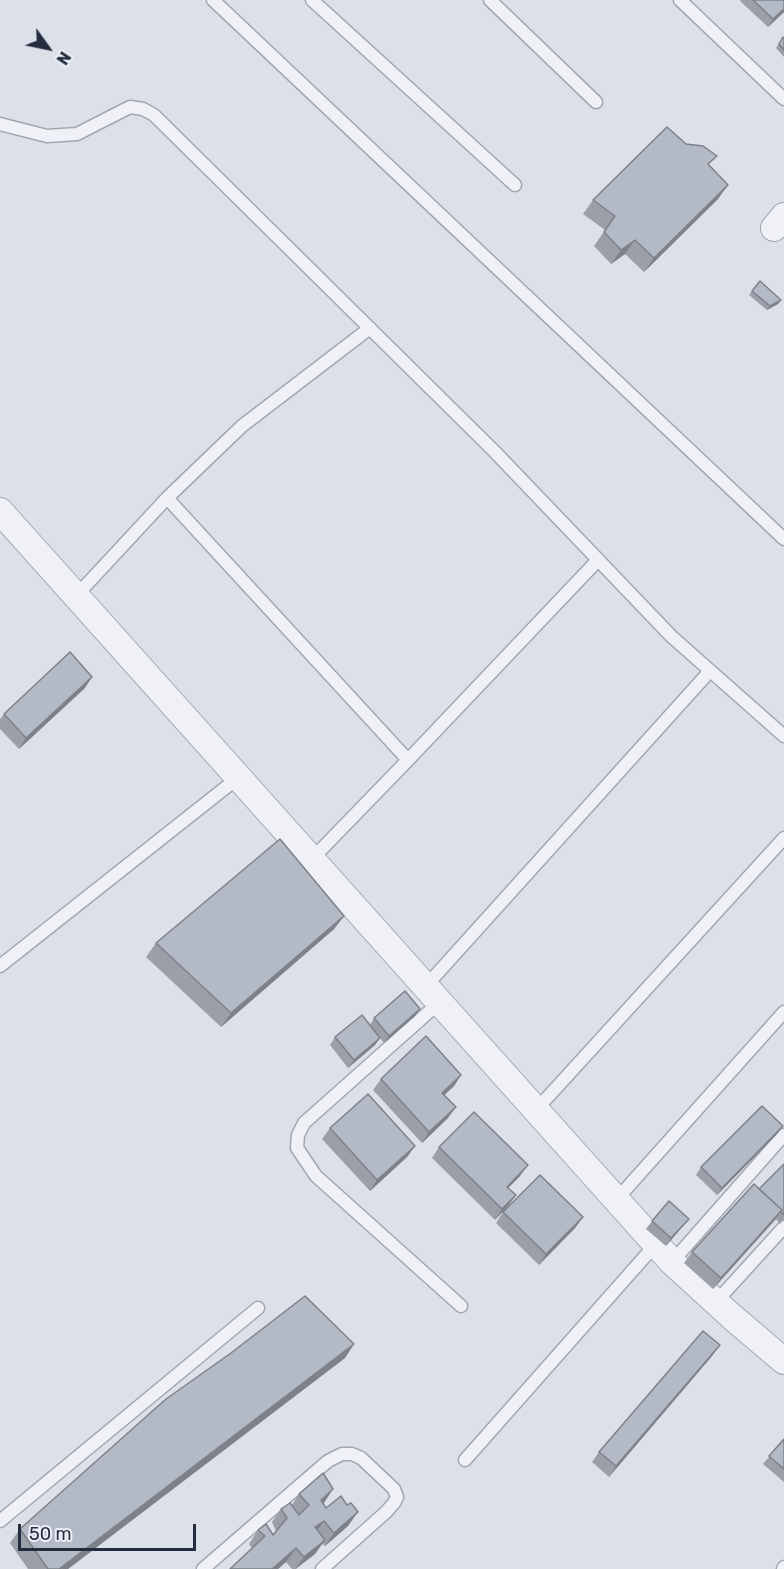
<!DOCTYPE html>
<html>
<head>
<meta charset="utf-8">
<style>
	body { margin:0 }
	#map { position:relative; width:784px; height:1569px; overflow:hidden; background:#dce0e8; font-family:Rubik,sans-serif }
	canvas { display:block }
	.north { position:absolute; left:18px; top:18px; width:60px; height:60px; -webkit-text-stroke:4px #eceff6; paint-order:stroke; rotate:123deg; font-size:16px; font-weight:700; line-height:24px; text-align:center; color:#242d40 }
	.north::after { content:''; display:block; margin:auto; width:21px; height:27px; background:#242d40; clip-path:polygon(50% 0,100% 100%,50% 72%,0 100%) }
	.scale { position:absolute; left:18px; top:1524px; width:178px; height:27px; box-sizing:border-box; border:3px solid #242d40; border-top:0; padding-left:8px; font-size:18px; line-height:21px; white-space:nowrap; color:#242d40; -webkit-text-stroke:4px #eceff6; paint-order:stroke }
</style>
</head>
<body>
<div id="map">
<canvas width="784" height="1569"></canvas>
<div class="north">N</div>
<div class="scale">50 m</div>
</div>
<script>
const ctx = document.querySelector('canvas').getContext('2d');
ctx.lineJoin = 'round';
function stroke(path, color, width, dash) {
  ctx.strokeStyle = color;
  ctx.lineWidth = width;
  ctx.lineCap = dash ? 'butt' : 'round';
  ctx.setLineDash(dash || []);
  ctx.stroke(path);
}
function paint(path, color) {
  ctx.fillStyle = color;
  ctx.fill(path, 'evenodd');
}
const service = new Path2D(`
	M213 0 784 539
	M312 0 515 185
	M490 0 596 102
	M680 0 784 99
	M0 124 47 136 77 134 130 107 143 109 154 115 495 452 671 636 784 736
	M167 498 408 760
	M76 596 167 498 242 426 370 328
	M312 859 408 760 598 560
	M0 966 239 777
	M426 986 710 671
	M440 1002 304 1123 298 1135 297 1148 316 1176 461 1306
	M536 1110 784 838
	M617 1199 784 1012
	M672 1262 784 1135
	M716 1302 784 1227
	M465 1460 656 1244
	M0 1521 258 1308
	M203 1569 328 1461 342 1454H352L361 1458 394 1489 397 1497 394 1503 386 1512 322 1569
	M783 1569 784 1567`);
const minor = new Path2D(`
	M774 228 784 216
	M0 511 672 1262 731 1316 784 1361`);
const wall = new Path2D(`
	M741 0H784V12L768 27 740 1Z
	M783 37 784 38V57L776 48Z
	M710 166 718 199 644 272 625 254 611 264 594 246 605 230 583 214 593 200Z
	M760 281 781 300 778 304 767 310 749 295Z
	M85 688 19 749 0 729V719L4 714Z
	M344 916 334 929 221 1027 146 957 156 943Z
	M420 1009 415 1016 384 1043 380 1038 375 1045 348 1068 330 1045 335 1037 370 1025 374 1018Z
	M461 1075 454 1086 444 1095 448 1118 422 1143 373 1090 381 1079Z
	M783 1126 777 1134 717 1195 696 1175 701 1167Z
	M330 1128 415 1146 407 1157 370 1191 322 1139Z
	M439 1147 520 1176 508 1188 516 1195 508 1206 495 1220 432 1158Z
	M784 1164V1219L780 1224 776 1219 713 1289 684 1263 692 1252 759 1189Z
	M503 1212 583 1217 575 1228 539 1265 496 1223Z
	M689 1219 683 1226 666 1246 646 1229 652 1221Z
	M354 1344 345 1358 68 1569H28L10 1543 20 1529Z
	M712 1356 609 1477 592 1462 599 1452Z
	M784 1439V1482L763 1464Z
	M299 1494 323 1504 326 1508 348 1526 325 1546 322 1544 315 1554 296 1569H292L286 1562 278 1569H230L252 1548 249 1544 258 1530 273 1535 276 1531 272 1522 281 1509 292 1505Z`);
const shadedWall = new Path2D(`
	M784 9V12L768 27 773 19Z
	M728 185 718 199 644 272 654 258Z
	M635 240 625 254 611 264 621 250Z
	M781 300 778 304 767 310 770 306Z
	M92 677 85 688 19 749 26 738Z
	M344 916 334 929 221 1027 231 1013Z
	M420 1009 415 1016 384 1043 389 1036Z
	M380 1038 375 1045 348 1068 354 1060Z
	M461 1075 454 1086 435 1104 442 1093Z
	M456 1107 448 1118 422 1143 429 1132Z
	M783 1126 777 1134 717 1195 722 1188Z
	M415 1146 407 1157 370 1191 377 1180Z
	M528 1165 520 1176 499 1197 507 1187Z
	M516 1195 508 1206 495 1220 502 1209Z
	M782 1210 774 1221 713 1289 721 1278Z
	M583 1217 575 1228 539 1265 546 1254Z
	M689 1219 683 1226 666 1246 671 1238Z
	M354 1344 345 1358 68 1569H59Z
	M720 1345 712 1356 609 1477 616 1466Z
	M333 1489 324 1503 311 1514 321 1500Z
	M358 1512 348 1526 325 1546 334 1533Z
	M324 1521 314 1535 315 1527Z
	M325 1540 315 1554 295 1569 304 1557Z
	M296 1548 286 1562 278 1569H272Z`);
const building = new Path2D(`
	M753 0H784V9L773 19Z
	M783 37 784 38V50L779 44Z
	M667 127 686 144 703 146 717 156 708 164 728 185 654 258 635 240 621 250 604 232 615 216 593 200Z
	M760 281 781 300 770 306 752 291Z
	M70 652 92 677 26 738 4 714Z
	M280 839 344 916 231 1013 156 943Z
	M405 991 420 1009 389 1036 374 1018Z
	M362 1015 380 1038 354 1060 335 1037Z
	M426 1036 461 1075 442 1093 456 1107 429 1132 381 1079Z
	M368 1094 415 1146 377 1180 330 1128Z
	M762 1106 783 1126 722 1188 701 1167Z
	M474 1112 528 1165 507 1187 516 1195 502 1209 439 1147Z
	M784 1164V1215L781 1212 782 1210 759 1189Z
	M540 1175 583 1217 546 1254 503 1212Z
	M754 1184 782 1210 721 1278 692 1252Z
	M669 1201 689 1219 671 1238 652 1221Z
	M305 1296 354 1344 59 1569H48L20 1529 166 1399 231 1353Z
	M703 1331 720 1345 616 1466 599 1452Z
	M784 1439V1469L769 1456Z
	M323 1473 333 1489 321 1500 326 1508 341 1496 347 1505 351 1503 358 1512 334 1533 324 1521 315 1527 325 1540 304 1557 296 1548 272 1569H230L265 1536 258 1530 266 1524 273 1535 287 1518 281 1509 290 1503 299 1515 309 1505 299 1494Z`);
stroke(service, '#a1a7b2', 15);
stroke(minor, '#a1a7b2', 28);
stroke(service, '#eff1f6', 12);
stroke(minor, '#eff1f6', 26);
paint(wall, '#9a9fa9');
paint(shadedWall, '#7d828a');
paint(building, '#b3b9c5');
stroke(building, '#7d828a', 1.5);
</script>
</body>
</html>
